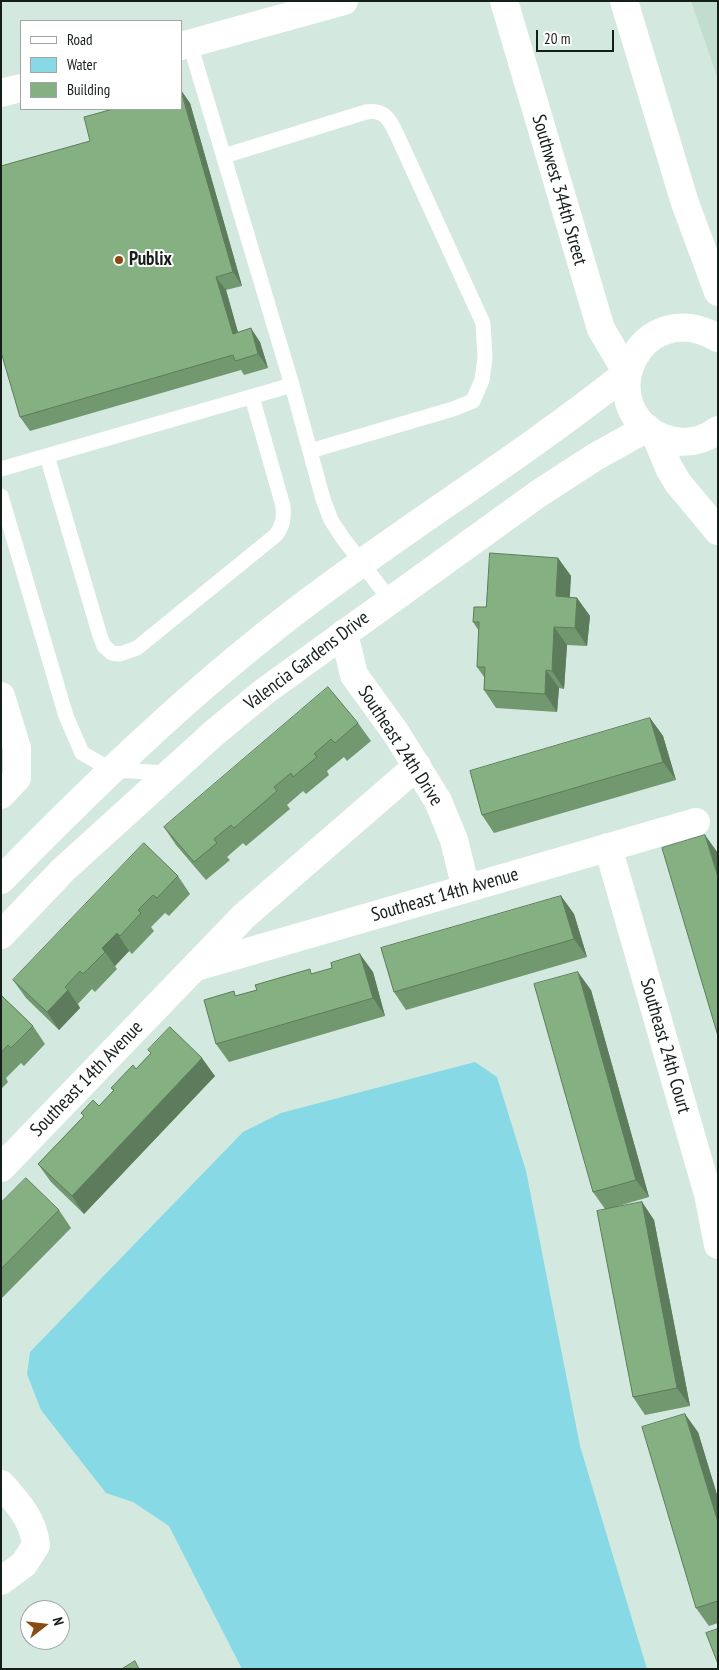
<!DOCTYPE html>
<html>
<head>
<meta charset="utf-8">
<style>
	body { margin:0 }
	#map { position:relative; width:719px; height:1670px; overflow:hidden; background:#d3e8de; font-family:"PT Sans Narrow",sans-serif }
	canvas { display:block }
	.frame { position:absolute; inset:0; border:2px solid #161e1a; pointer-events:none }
	.legend { position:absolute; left:20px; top:20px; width:162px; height:90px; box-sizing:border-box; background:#fff; border:1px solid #a2a5a3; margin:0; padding:6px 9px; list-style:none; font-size:15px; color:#161e1a }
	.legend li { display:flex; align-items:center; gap:10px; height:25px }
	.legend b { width:25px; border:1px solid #a2a5a3 }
	.north { position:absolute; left:20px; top:1600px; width:50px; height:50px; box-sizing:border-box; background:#fff; border:1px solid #a2a5a3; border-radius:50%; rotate:74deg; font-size:14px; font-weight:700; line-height:20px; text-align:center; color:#161e1a }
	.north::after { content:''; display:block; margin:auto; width:18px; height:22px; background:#8a4a13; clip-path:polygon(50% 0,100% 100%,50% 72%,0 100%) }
	.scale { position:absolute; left:536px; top:30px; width:78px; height:22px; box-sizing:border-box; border:2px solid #161e1a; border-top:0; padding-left:6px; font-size:15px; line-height:18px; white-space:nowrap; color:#161e1a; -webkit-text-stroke:4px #fff; paint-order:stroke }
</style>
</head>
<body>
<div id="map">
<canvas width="719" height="1670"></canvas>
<div class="frame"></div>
<ul class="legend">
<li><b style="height:6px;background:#fff"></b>Road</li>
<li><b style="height:14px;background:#86d9e5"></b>Water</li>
<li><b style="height:14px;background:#85b182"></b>Building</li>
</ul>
<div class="north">N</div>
<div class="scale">20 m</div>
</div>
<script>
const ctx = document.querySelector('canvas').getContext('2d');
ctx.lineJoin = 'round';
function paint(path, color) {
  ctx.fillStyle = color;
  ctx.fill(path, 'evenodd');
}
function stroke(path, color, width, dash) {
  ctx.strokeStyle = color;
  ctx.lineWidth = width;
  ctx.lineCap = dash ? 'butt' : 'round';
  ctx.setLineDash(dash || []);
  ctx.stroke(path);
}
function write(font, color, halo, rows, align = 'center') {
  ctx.font = font + ' "PT Sans Narrow",sans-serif';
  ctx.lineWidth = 4;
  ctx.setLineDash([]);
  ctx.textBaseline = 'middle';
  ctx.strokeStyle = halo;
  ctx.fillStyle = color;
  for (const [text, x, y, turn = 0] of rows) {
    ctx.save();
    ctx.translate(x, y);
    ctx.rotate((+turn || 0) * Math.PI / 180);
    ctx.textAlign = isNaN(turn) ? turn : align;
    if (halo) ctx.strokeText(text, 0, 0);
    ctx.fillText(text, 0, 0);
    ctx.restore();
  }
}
const built = new Path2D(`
	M691 1H718V79Z`);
const water = new Path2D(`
	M475 1062 497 1077 526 1171 580 1446 647 1669H242L169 1526 133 1502 106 1493 41 1410 27 1374 30 1352 243 1132 281 1113Z`);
const lane = new Path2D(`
	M190 44 292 385 323 499 331 520 342 537 390 600
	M224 156 366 112C385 109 390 120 397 135L483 323 485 358 482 380 473 401 453 409 310 451
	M47 456 100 636 104 646 112 653 120 654 137 648 276 535C283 525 284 518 283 506L252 397
	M1 469 292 385
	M1 496 66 716 82 753 112 770 169 773`);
const street = new Path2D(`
	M181 46 344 1
	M1 93 21 88
	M344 633 354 675 396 733 438 801 454 840 466 889
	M1 696 17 748V778L1 795
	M608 847 708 1194 718 1245
	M1 880C93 786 187 695 291 615 400 531 519 459 627 373
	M1 935 63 870 214 733 265 691 538 494 595 457 647 428
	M196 967 696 822
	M1 1168 244 916 417 766
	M1 1484C18 1503 33 1519 36 1545L24 1564 1 1581`);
const secondary = new Path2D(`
	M504 1 601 329 627 373
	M624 1 685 203 718 292
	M718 338C640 293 588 406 663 438 682 445 702 442 718 430
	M655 434 669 468 678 483 718 531`);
const wall = new Path2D(`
	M190 103 242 286 226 290 238 332 260 342 268 368 244 375 241 370 30 431 20 417 90 141Z
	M558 558 571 576 569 597 577 598 590 616 587 646 567 645 564 689 559 688 557 712 496 708 484 690V677L477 667 479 631 473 622 486 607Z
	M650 718 663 736 676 780 494 833 482 815Z
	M358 723 371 741 347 761 344 757 327 771 329 775 306 794 303 791 287 805 290 809 246 846 243 843 227 857 230 860 206 880 176 845 164 827Z
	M178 876 190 894 169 916 165 913 151 927 154 931 132 954 129 951 115 966 117 969 95 992 92 989 78 1004 80 1008 59 1030 26 998 13 980Z
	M561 896 574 914 587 957 406 1010 394 992Z
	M373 972 385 1016 229 1062 216 1044 237 996 312 973Z
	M591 990 649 1197 608 1209 642 1202 654 1220 690 1406 645 1415 633 1397 605 1209 593 1192Z
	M1 995 33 1026 45 1044 24 1066 21 1063 6 1078 8 1082 1 1089Z
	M148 1050 215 1076 84 1214 51 1182 38 1164 84 1116 81 1113 99 1106 114 1091 111 1088 136 1069 151 1053Z
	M1 1203 59 1210 71 1228 1 1299Z
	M698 1432 718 1498V1623L709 1626 696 1608Z`);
const shadedWall = new Path2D(`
	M181 90 190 103 242 286 233 272Z
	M216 277 226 290 242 347 233 334Z
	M251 328 260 342 268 368 258 354Z
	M558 558 571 576 569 614 556 596Z
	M577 598 590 616 587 646 575 628Z
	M554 627 567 645 564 689 552 671Z
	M546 670 559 688 557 712 545 694Z
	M650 718 663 736 676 780 663 762Z
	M705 835 718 853V877Z
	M561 896 574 914 587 957 574 939Z
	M117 933 129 951 115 966 102 948Z
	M360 954 373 972 385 1016 373 998Z
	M578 972 591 990 649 1197 636 1180Z
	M68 990 80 1008 59 1030 47 1012Z
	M202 1058 215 1076 84 1214 72 1196Z
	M642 1202 654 1220 690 1406 677 1388Z
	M685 1414 698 1432 718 1498V1522Z`);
const building = new Path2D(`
	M181 91 233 272 216 277 233 334 251 328 258 354 235 361 233 355 20 417 1 352V166L90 141 84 117 113 109H181Z
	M490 553 558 558 556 596 577 598 575 628 554 627 552 671 546 670 545 694 484 690 485 667H477L479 622H473L474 607H486Z
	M328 687 358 723 335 743 331 739 314 754 317 757 293 777 291 773 274 787 277 791 234 828 231 825 214 839 217 843 194 862 164 827Z
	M650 718 663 762 482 815 470 771Z
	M705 835 718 877V1036L662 848Z
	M144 843 178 876 157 898 153 895 138 910 141 913 120 936 117 933 102 948 105 952 83 974 80 971 65 987 68 990 47 1012 13 980Z
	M561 896 574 939 394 992 381 948Z
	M360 954 373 998 216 1044 204 1000 234 991 235 996 257 990 255 985 310 969 311 974 332 968 331 963Z
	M578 972 636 1180 593 1192 534 984Z
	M1 995 33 1026 11 1048 8 1045 1 1053Z
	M170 1027 202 1058 72 1196 38 1164 84 1116 81 1113 93 1100 99 1106 114 1090 111 1088 133 1065 136 1069 151 1053 148 1050Z
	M26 1178 59 1210 1 1269V1203Z
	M642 1202 677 1388 633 1397 597 1211Z
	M685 1414 718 1522V1601L696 1608 642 1427Z
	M718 1629V1664L706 1633Z
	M135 1661 139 1669H122Z`);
const markers = [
	[119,260,5,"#8a4a13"]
];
const streetNames = [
	["Southwest 344th Street",559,190,74],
	["Valencia Gardens Drive",307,661,-37],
	["Southeast 24th Drive",400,746,57],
	["Southeast 14th Avenue",445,895,-16],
	["Southeast 24th Court",665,1046,74],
	["Southeast 14th Avenue",87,1079,-46]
];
const poiNames = [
	["Publix",129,260]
];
paint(built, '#c1ddcf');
paint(water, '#86d9e5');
stroke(lane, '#fff', 15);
stroke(street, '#fff', 28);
stroke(secondary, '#fff', 28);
paint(wall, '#729870');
paint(shadedWall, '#5d7c5b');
paint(building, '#85b182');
stroke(building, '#5d7c5b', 1);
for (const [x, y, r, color] of markers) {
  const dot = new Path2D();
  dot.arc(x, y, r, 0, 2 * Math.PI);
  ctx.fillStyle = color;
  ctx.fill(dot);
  stroke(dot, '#fff', 2);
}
write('19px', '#161e1a', '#fff', streetNames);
write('bold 19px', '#161e1a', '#fff', poiNames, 'left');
</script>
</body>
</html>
